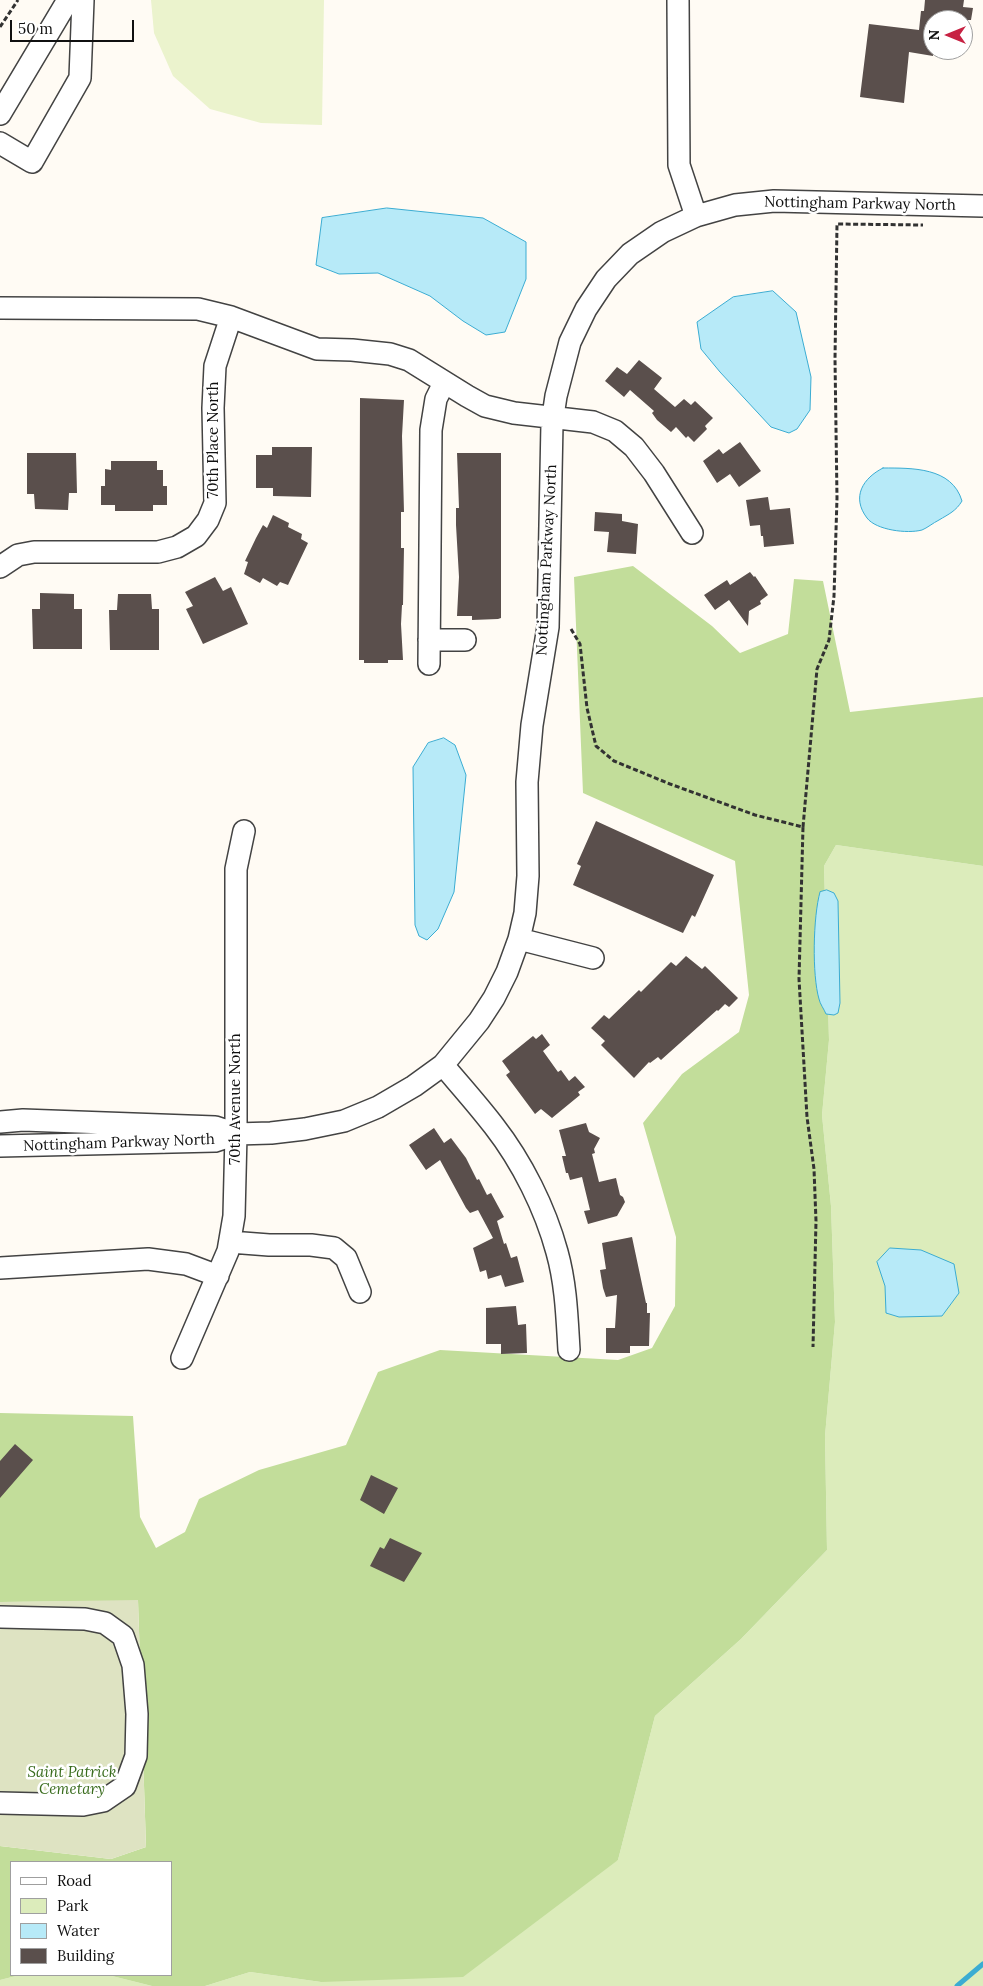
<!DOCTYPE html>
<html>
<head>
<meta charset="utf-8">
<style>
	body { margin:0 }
	#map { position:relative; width:983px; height:1986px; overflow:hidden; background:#fffbf4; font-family:Lora,serif }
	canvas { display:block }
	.legend { position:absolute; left:10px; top:1861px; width:162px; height:115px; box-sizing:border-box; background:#fff; border:1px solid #9f9f9f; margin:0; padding:6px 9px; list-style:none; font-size:15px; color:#101010 }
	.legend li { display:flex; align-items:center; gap:10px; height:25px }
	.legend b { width:25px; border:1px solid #9f9f9f }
	.north { position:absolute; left:923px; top:10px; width:50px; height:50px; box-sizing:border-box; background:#fff; border:1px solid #9f9f9f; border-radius:50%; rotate:270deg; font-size:14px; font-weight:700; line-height:20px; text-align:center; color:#101010 }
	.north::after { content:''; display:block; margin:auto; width:18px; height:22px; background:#c72243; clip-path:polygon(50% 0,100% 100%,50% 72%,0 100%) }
	.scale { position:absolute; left:10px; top:20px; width:124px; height:22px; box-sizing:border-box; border:2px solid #101010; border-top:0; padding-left:6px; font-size:15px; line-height:18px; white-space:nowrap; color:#101010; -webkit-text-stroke:4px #fff; paint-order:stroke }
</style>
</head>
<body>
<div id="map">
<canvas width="983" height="1986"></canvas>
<ul class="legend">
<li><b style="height:6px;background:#fff"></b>Road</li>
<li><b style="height:14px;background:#dcecbb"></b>Park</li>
<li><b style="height:14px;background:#b7eaf8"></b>Water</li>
<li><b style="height:14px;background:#5a4f4c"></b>Building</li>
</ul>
<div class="north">N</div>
<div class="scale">50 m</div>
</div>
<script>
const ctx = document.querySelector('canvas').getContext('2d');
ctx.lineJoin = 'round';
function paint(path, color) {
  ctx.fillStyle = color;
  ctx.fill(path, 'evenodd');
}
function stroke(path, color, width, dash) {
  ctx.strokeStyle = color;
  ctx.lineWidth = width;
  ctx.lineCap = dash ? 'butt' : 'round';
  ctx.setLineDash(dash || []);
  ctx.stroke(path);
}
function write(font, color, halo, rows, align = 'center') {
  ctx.font = font + ' Lora,serif';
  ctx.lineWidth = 5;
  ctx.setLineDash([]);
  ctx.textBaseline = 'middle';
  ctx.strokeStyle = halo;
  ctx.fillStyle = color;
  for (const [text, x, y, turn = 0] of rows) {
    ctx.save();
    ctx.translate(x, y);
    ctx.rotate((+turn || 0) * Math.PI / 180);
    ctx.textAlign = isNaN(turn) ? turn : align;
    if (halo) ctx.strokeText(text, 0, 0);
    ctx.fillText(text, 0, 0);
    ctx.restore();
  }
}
const green = new Path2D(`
	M836 845 983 866V1986H205L250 1972 321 1982 618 1860 655 1716 741 1639 827 1550 825 1436 835 1322 831 1206 822 1115 829 1040 824 866Z
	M20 1975H108L152 1986H0V1980Z`);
const forest = new Path2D(`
	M633 566 712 626 740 653 788 634 794 579 823 581 850 712 983 697V866L836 845 824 866 829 1040 822 1115 831 1206 835 1322 825 1436 827 1550 741 1639 655 1716 618 1860 463 1977 321 1982 250 1972 205 1986H152L108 1975H171V1862H11V1975H20L0 1980V1846L111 1859 146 1847 138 1601 0 1602V1413L133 1416 140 1517 156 1548 185 1532 199 1499 259 1470 346 1445 378 1372 440 1350 618 1360 652 1348 675 1306 676 1237 643 1123 682 1074 739 1032 749 995 735 861 583 793 574 577Z`);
const cemetery = new Path2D(`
	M138 1600 146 1847 111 1859 0 1846V1602Z`);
const pitch = new Path2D(`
	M151 0H324L322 125 261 123 210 109 173 76 154 33Z`);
const water = new Path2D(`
	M387 208 483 218 526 242V279L505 332 486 335 463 321 430 296 378 273 339 274 316 265 322 218Z
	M773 291 796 312 811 377 810 410 797 429 789 433 771 427 720 372 701 349 697 322 733 297Z
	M883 468C912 468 952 467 962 501 956 511 949 514 939 520 933 523 927 528 922 530 907 534 876 530 867 518 851 497 863 478 883 468Z
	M444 738 455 745 466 775 454 892 438 929 427 940 419 936 415 925 413 767 428 743Z
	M827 890 834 893 838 901 840 1003 838 1013 834 1015 826 1014C824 1009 820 1004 819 999 812 975 813 917 820 892Z
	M890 1248 921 1250 954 1264 959 1293 942 1316 899 1317 886 1313 885 1286 877 1262Z`);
const stream = new Path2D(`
	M957 1986 983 1964`);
const building = new Path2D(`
	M925 0H964L963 7 973 8 971 20H933V56L909 52 904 103 860 97 869 24 919 30 921 11H924Z
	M639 360 662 378 654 389 675 407 684 399 691 405 695 401 713 418 705 426 707 429 694 442 688 436 686 438 676 427 671 432 657 420 652 413 654 411 630 390 624 397 605 381 617 367 627 374Z
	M360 398 404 400 402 436 404 512H401V548H404L403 605H402L401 624 403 660H388V663H364V660H359Z
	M740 442 761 471 739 487 730 474 717 483 703 461 719 449 723 454Z
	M272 447H312L311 497 273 496V488H256V455H272Z
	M27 453H76L77 493H69L68 510 35 509 34 494H27Z
	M457 453H501V618L498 619 472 620V616H457L459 577 456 525V508H459Z
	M111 461H157V470H163V486H167V505H153V511H115V505H101V486H105V469L111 470Z
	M768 497 770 510 790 508 794 544 764 547 763 536H761L760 525 750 526 746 500Z
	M595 512 622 514V521L638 524 636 554 607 552 609 532 594 531Z
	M273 515 289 523 288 527 302 534 301 539 308 543 288 585 280 582 277 586 263 578 260 583 244 574 248 562 245 561 256 538 263 525 267 528Z
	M750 572 754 577 755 576 768 595 760 601 761 604 749 611 748 626 729 600 715 610 704 595 727 580 730 585Z
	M215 577 223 591 231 587 248 624 203 644 186 609 193 606 185 592Z
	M40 593 74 594V609H82V649H33L32 609H40Z
	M118 594H151L152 609H159V650H110L109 610H117Z
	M596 821 714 875 695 917 692 915 683 933 573 885 581 866 577 864Z
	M686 956 702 969 705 966 738 998 729 1007 725 1004 718 1011 717 1010 661 1060 658 1057 650 1063 649 1062 634 1078 601 1045 605 1041 591 1028 604 1015 609 1019 639 990 641 992 671 962 676 966Z
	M542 1034 550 1045 543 1051 558 1072 561 1070 569 1081 575 1076 585 1087 578 1092 580 1095 552 1118 541 1109 535 1114 506 1075 510 1072 502 1061 533 1036 536 1039Z
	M586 1123 589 1132 600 1138 594 1149 595 1153 592 1154 599 1182 616 1178 620 1195 623 1197 625 1202 617 1216 588 1224 584 1211 590 1210 582 1177 570 1180 568 1173H566L562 1156H566L559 1130Z
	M434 1128 444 1143 451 1138 466 1158 477 1180 479 1179 487 1195 491 1193 504 1217 497 1221 504 1244 506 1243 511 1258 517 1256 524 1282 505 1287 501 1275 488 1279 486 1270 480 1272 473 1248 493 1238 478 1210 470 1213 466 1208 440 1160 426 1170 409 1145Z
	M632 1237 646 1303H647V1313H650L649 1346H630V1353H606V1328H615L617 1295 606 1297 603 1288 600 1270 606 1269 602 1243Z
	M516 1306 518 1325 526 1324 527 1353 501 1354V1344H486V1308Z
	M15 1444 33 1460 0 1498V1461Z
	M371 1475 398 1488 384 1514 360 1500Z
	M390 1538 422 1553 404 1582 370 1566 380 1547 384 1549Z`);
const path = new Path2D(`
	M0 27 18 0
	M571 629 580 644 587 708 596 746 614 761 670 784 755 815 803 827 799 979 807 1117 814 1169 816 1221 813 1347
	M803 827 817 669 829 640 834 596 837 498 835 359 837 224 923 225`);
const minor = new Path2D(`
	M678 0 679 165 696 216
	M0 114 68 0
	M0 143 32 162 80 78 83 0
	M0 308 198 309 231 317 317 349 352 350 390 354 409 360 467 396 485 406 514 413 593 422 615 431 634 447 654 473 692 533
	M0 567 18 555 34 552H158L177 547 196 536 208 520 215 503 213 408 215 366 231 317
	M429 640H465
	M429 664 431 430 436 399 444 383
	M519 939 593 958
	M443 1065C460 1085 478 1105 494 1126 522 1162 545 1208 557 1252 566 1284 567 1317 569 1350
	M0 1122 23 1120 215 1127 236 1134 271 1133 305 1129 344 1121 378 1107 414 1086 443 1065 479 1021 494 998 507 972 519 939 525 913 528 876 527 782 532 725 548 627 552 423 556 396 570 342 586 309 606 279 630 254 662 232 696 216 735 205 774 201 983 206
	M0 1146 215 1141 236 1134
	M230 1242 269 1245H311L334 1248 346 1258 360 1292
	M0 1268 148 1259 186 1264 218 1276
	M182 1358 228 1251 234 1216 236 1134V869L244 831
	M0 1617 85 1619 105 1623 123 1636 133 1665 137 1714 136 1756 125 1786 103 1801 83 1805 0 1803`);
const streetNames = [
	["Nottingham Parkway North",860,204,1],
	["70th Place North",214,440,-90],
	["Nottingham Parkway North",547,560,-87],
	["70th Avenue North",236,1099,-90],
	["Nottingham Parkway North",119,1143,-2]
];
const parkNames = [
	["Saint Patrick",72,1773],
	["Cemetary",72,1790]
];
paint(green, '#dcecbb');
paint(forest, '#c2dd9a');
paint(cemetery, '#dee3c2');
paint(pitch, '#ebf3cd');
paint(water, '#b7eaf8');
stroke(water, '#3bacd2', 1);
stroke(stream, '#3bacd2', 5);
paint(building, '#5a4f4c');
stroke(minor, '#434343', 24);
stroke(path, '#323232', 3, [5, 2.5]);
stroke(minor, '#fff', 21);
write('15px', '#101010', '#fff', streetNames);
write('italic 15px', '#396c1d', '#fff', parkNames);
</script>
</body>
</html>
